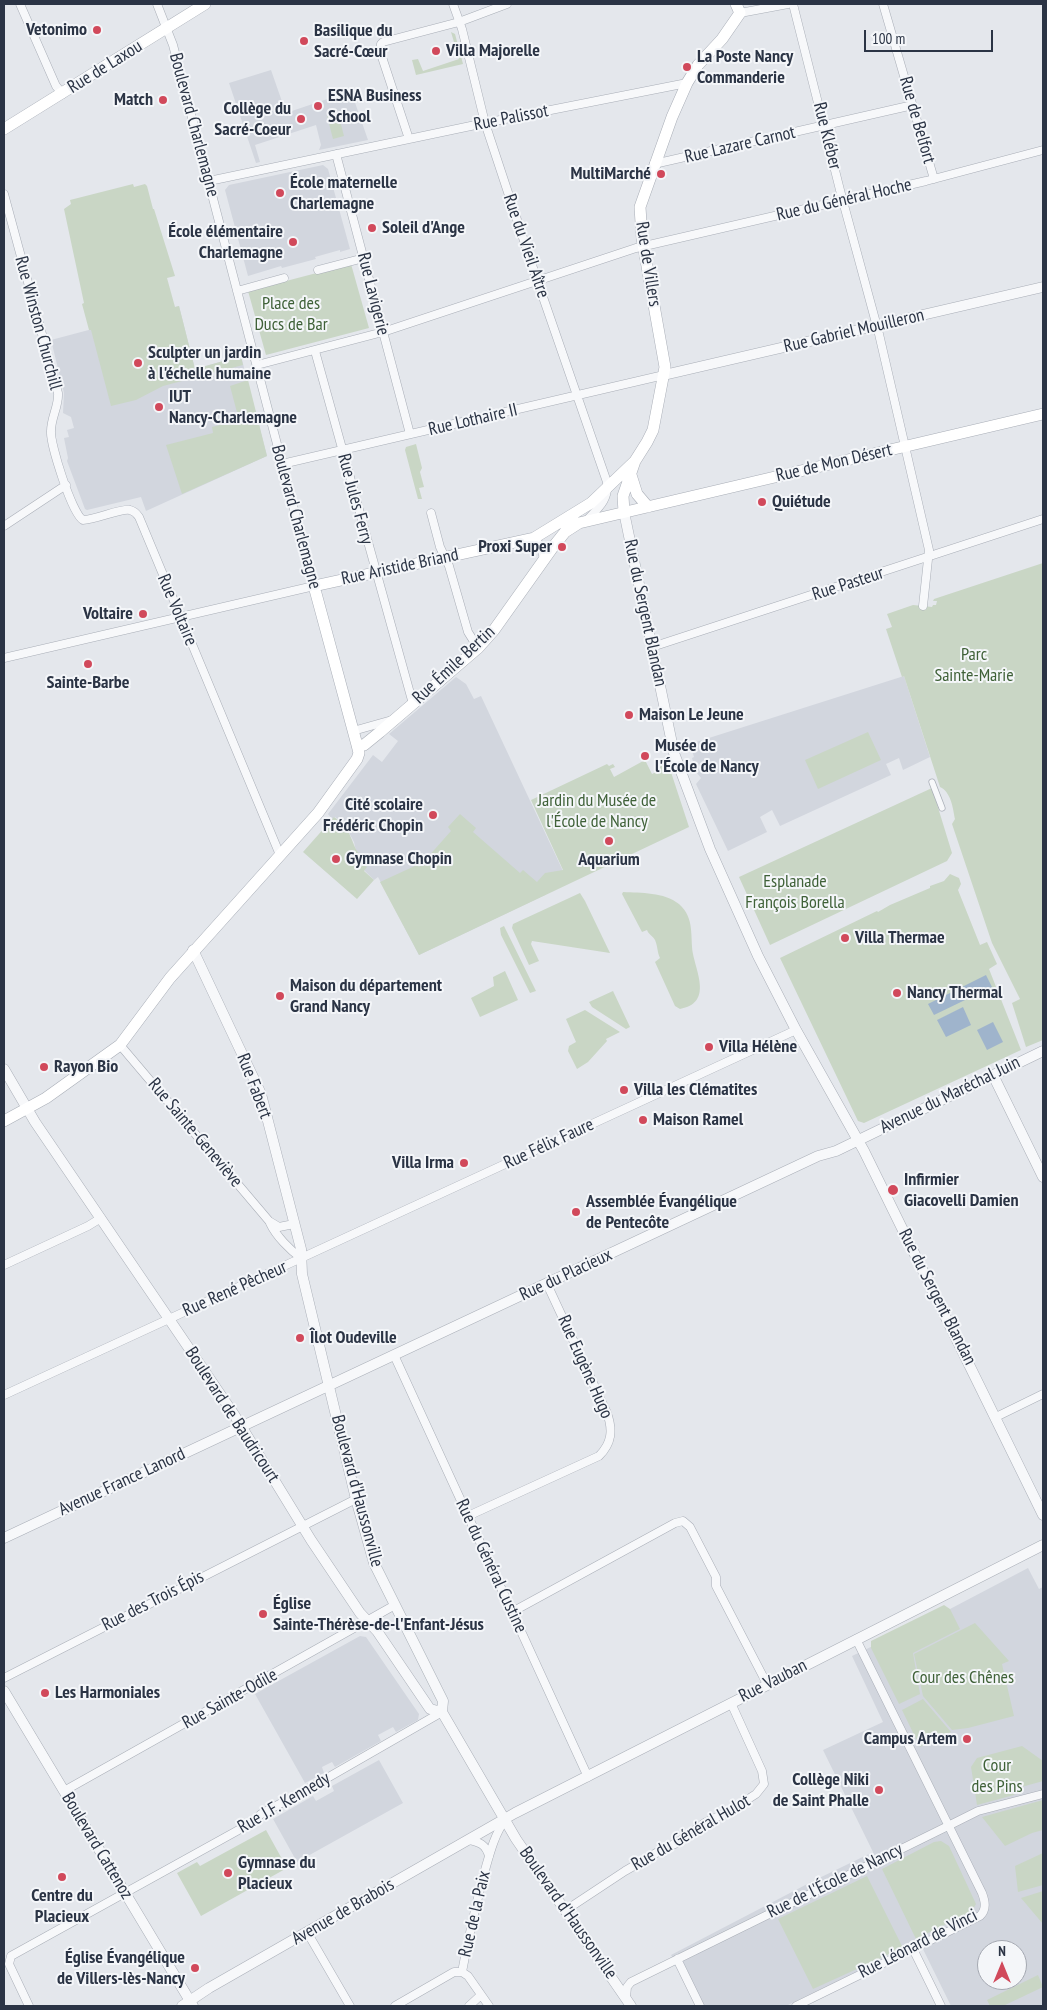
<!DOCTYPE html>
<html>
<head>
<meta charset="utf-8">
<style>
	body { margin:0 }
	#map { position:relative; width:1047px; height:2010px; overflow:hidden; background:#e4e7ec; font-family:"PT Sans Narrow",sans-serif }
	canvas { display:block }
	.frame { position:absolute; inset:0; border:5px solid #2b3445; pointer-events:none }
	.north { position:absolute; left:977px; top:1940px; width:50px; height:50px; box-sizing:border-box; background:#f4f6f9; border:1px solid #a4a8b1; border-radius:50%; rotate:0deg; font-size:14px; font-weight:700; line-height:20px; text-align:center; color:#2b3445 }
	.north::after { content:''; display:block; margin:auto; width:18px; height:22px; background:#d1495b; clip-path:polygon(50% 0,100% 100%,50% 72%,0 100%) }
	.scale { position:absolute; left:864px; top:30px; width:129px; height:22px; box-sizing:border-box; border:2px solid #2b3445; border-top:0; padding-left:6px; font-size:15px; line-height:18px; white-space:nowrap; color:#2b3445; -webkit-text-stroke:4px #f4f6f9; paint-order:stroke }
</style>
</head>
<body>
<div id="map">
<canvas width="1047" height="2010"></canvas>
<div class="frame"></div>
<div class="north">N</div>
<div class="scale">100 m</div>
</div>
<script>
const ctx = document.querySelector('canvas').getContext('2d');
ctx.lineJoin = 'round';
function paint(path, color) {
  ctx.fillStyle = color;
  ctx.fill(path, 'evenodd');
}
function stroke(path, color, width, dash) {
  ctx.strokeStyle = color;
  ctx.lineWidth = width;
  ctx.lineCap = dash ? 'butt' : 'round';
  ctx.setLineDash(dash || []);
  ctx.stroke(path);
}
function write(font, color, halo, rows, align = 'center') {
  ctx.font = font + ' "PT Sans Narrow",sans-serif';
  ctx.lineWidth = 4;
  ctx.setLineDash([]);
  ctx.textBaseline = 'middle';
  ctx.strokeStyle = halo;
  ctx.fillStyle = color;
  for (const [text, x, y, turn = 0] of rows) {
    ctx.save();
    ctx.translate(x, y);
    ctx.rotate((+turn || 0) * Math.PI / 180);
    ctx.textAlign = isNaN(turn) ? turn : align;
    if (halo) ctx.strokeText(text, 0, 0);
    ctx.fillText(text, 0, 0);
    ctx.restore();
  }
}
const built = new Path2D(`
	M271 70 286 113 351 91 368 140 319 150 321 145 316 125 255 145 260 162 256 163 229 83Z
	M323 165 328 169 350 249 340 252V250L315 257 316 259 282 268 281 266 248 276 225 190 229 185Z
	M179 306 195 369 241 356 267 456 146 511 141 497 87 510 85 509 67 461 68 458 64 438 69 437 67 430 74 428 71 417 63 413 64 393 51 340Z
	M904 676 930 757 903 770 899 758 886 764 891 775 780 826 772 810 760 817 767 832 728 851 696 784 701 778 692 767 694 765 692 758 694 757 690 744Z
	M456 677 466 684 474 699 481 696 563 871 545 895 419 955 378 877 374 880 364 870 359 860 362 857 356 851 354 842 347 829 339 820 335 817 332 819 328 814 373 755 382 762 398 741 389 734Z
	M1028 1568 1039 1589 1043 1587V2006H951L919 1941 786 2006H704L682 1960 675 1963 671 1955 813 1881 873 1852 823 1750 883 1722 852 1656 950 1609ZM987 1950H1017V1980H987Z
	M360 1636 366 1637 419 1714 418 1720 396 1732 393 1727 378 1735 381 1741 335 1767 332 1762 322 1767 324 1773 305 1783 255 1694Z
	M379 1760 403 1803 297 1862 273 1819 313 1796 316 1801 334 1791 332 1786Z`);
const green = new Path2D(`
	M451 32 455 34 463 64 416 75 412 60 418 59 423 71 459 59Z
	M338 113 344 136 333 139 327 116Z
	M133 184 134 187 145 184 147 186 153 209H154L175 276 167 278 175 307 179 306 195 369 241 356 243 365 163 386 136 400 111 406 91 330H89L82 304 84 303 64 209 71 204 70 200Z
	M351 264 369 328 266 355 248 291Z
	M248 380 267 456 182 494 166 445 213 433 212 427 239 420 230 386Z
	M416 444 422 468 420 472 424 487 419 488 422 499H418L405 450 406 447Z
	M1043 563V1040L1026 1047 1012 1003 1020 999 992 943 952 824 955 819C953 808 951 792 940 787L904 676 902 677 886 629 892 627 887 614 913 605 932 607 933 605H936L937 601H933L934 599Z
	M868 732 881 760 818 789 805 760Z
	M645 760 652 774 658 771 657 768 668 763 689 827 419 955 380 882 417 865 419 867 451 831 448 827 460 814 476 828 473 832 520 873 523 870 537 882 545 873 563 870 531 800 607 764 609 766 613 764 615 767 610 769 614 777Z
	M932 788 952 853 947 861 770 945 739 877Z
	M334 817C355 831 349 844 362 857L360 860 367 867 364 871 374 880 357 899 303 852Z
	M950 874 959 878 961 884 958 890 980 945 987 942 997 964 989 969 1021 1050 864 1123 858 1121 780 958 877 911 878 912 890 905 930 888V886L944 881Z
	M623 892C641 893 664 892 679 904 695 918 690 936 693 954 697 974 712 1003 680 1009L675 1006 655 962 660 958C657 952 658 947 655 940 652 935 649 935 647 930L642 932 622 894Z
	M580 893 585 901 610 953 532 941 531 944 539 961 529 965 512 928 513 924Z
	M504 926 536 991 530 993 501 935 500 928Z
	M505 971 518 1000 480 1017 471 998 494 986 493 977Z
	M613 991 630 1027 626 1029 592 1007 589 1002Z
	M585 1010 620 1032 606 1039 607 1041 588 1062 577 1069 568 1051 569 1046 576 1042 566 1019Z
	M944 1605 950 1609 960 1629 913 1653 920 1694 899 1704 871 1648V1641Z
	M975 1623 1009 1661 1002 1664 1014 1716 968 1728 952 1730 923 1696 914 1654Z
	M923 1699 951 1732 920 1747 902 1710Z
	M1022 1746 1043 1761V1781L1018 1788 1014 1795 977 1805 971 1767 977 1758Z
	M1043 1800V1830L1032 1833 1005 1846 982 1817Z
	M266 1830 287 1868 201 1916 177 1873 197 1862 200 1866Z
	M941 1841 949 1846 976 1904 972 1911 916 1939 882 1869 934 1842Z
	M1043 1853V1885L1018 1892 1015 1866Z
	M867 1876 903 1948 813 1989 778 1919Z
	M1043 1891V1924L1021 1898Z
	M1038 1975 1043 1987 1003 2006H990L987 2000Z`);
const water = new Path2D(`
	M986 975 992 987 934 1015 928 1004Z
	M963 1007 971 1025 946 1037 937 1020Z
	M993 1022 1003 1042 987 1050 977 1030Z`);
const pedestrian = new Path2D(`
	M932 782 942 808`);
const minor = new Path2D(`
	M20 4 56 86 63 94
	M453 4 462 29 485 123 535 274 607 482C609 500 598 508 587 520
	M793 4 841 194 879 334 929 550 923 606
	M883 4 934 179
	M740 13 788 4
	M409 139 380 51 381 44 383 42 459 22 507 4
	M336 154 410 434
	M654 164 913 105
	M209 181 485 123 687 83
	M4 194 58 393C59 406 51 417 51 431 50 444 72 514 83 520 95 520 121 508 130 510 134 511 137 514 139 517L280 855
	M318 270 364 258
	M237 291 284 278
	M315 351 413 704
	M257 365 383 332 636 248 926 181 1043 150
	M282 464 664 375
	M431 513 440 547 449 566 468 632 478 648
	M4 526 66 485
	M534 538 540 545 544 558
	M652 647 1043 519
	M4 658 314 586 173 45 157 4
	M353 731 392 720
	M120 1045 269 1221 279 1227 294 1224
	M270 1223C276 1236 290 1250 301 1258
	M4 1265 88 1226 101 1218
	M394 1355 588 1777
	M4 1395 796 1030
	M996 1417 1043 1394
	M468 1516 599 1456C612 1443 613 1430 607 1413L547 1284
	M512 1612 675 1523 683 1521 690 1527 716 1577V1586L767 1684
	M4 1678 356 1499
	M64 1791 395 1605
	M469 1840C480 1842 486 1845 489 1856
	M566 1910 625 1871 663 1849 677 1843 706 1822 728 1812 756 1794 764 1784 762 1771 731 1703
	M307 1932 350 2006
	M913 1949 941 2006
	M677 1959 700 2006
	M462 1972C468 1940 475 1909 483 1877 489 1857 493 1837 505 1820
	M462 1972 468 1976 489 2006
	M626 1998 627 1987 631 1982 948 1826 978 1811 1043 1794
	M29 2006 9 1964 11 1956 253 1822 261 1814 315 1785 442 1712
	M395 2006 454 1972H462
	M469 2006 481 1995
	M796 2006 980 1916C987 1909 985 1901 982 1893L856 1639`);
const tertiary = new Path2D(`
	M664 375 1043 287
	M624 512 674 753 710 849 758 956 796 1030 864 1151 1043 1515
	M193 950 261 1094 301 1249 302 1274 356 1499 374 1563 443 1701 442 1712
	M4 1069 35 1122 235 1416 311 1540 360 1613 377 1631 430 1709 442 1712
	M993 1075 1043 1177
	M4 1538 818 1156 836 1151 1043 1051
	M4 1691 193 2006
	M442 1712 516 1839 631 2006
	M182 2006 209 1988 515 1813 1043 1545`);
const secondary = new Path2D(`
	M4 129 205 4
	M631 475 637 494 648 507
	M624 512 623 496 635 461 647 442 653 430 665 367 642 238 640 207 672 117 687 83 698 65 722 39 740 13 736 4
	M357 745H364L380 732 478 648 494 630 553 547 565 532 579 523 1043 414
	M4 1121 46 1098 120 1045 170 978 318 813 357 759 359 753 357 745 314 586 534 538 591 503 635 461`);
const markers = [
	[97,30,5,"#d1495b"],
	[304,41,5,"#d1495b"],
	[436,51,5,"#d1495b"],
	[687,67,5,"#d1495b"],
	[163,100,5,"#d1495b"],
	[318,106,5,"#d1495b"],
	[301,119,5,"#d1495b"],
	[661,174,5,"#d1495b"],
	[280,193,5,"#d1495b"],
	[372,228,5,"#d1495b"],
	[293,242,5,"#d1495b"],
	[138,363,5,"#d1495b"],
	[159,407,5,"#d1495b"],
	[762,502,5,"#d1495b"],
	[562,547,5,"#d1495b"],
	[143,614,5,"#d1495b"],
	[88,664,5,"#d1495b"],
	[629,715,5,"#d1495b"],
	[645,756,5,"#d1495b"],
	[433,815,5,"#d1495b"],
	[609,841,5,"#d1495b"],
	[336,859,5,"#d1495b"],
	[845,938,5,"#d1495b"],
	[897,993,5,"#d1495b"],
	[280,996,5,"#d1495b"],
	[709,1047,5,"#d1495b"],
	[44,1067,5,"#d1495b"],
	[624,1090,5,"#d1495b"],
	[643,1120,5,"#d1495b"],
	[464,1163,5,"#d1495b"],
	[893,1190,6,"#d1495b"],
	[576,1212,5,"#d1495b"],
	[300,1338,5,"#d1495b"],
	[263,1614,5,"#d1495b"],
	[45,1693,5,"#d1495b"],
	[967,1739,5,"#d1495b"],
	[879,1790,5,"#d1495b"],
	[228,1873,5,"#d1495b"],
	[62,1877,5,"#d1495b"],
	[195,1968,5,"#d1495b"]
];
const poiNames = [
	["Vetonimo",87,30,"right"],
	["Basilique du",314,31],
	["Sacré-Cœur",314,52],
	["Villa Majorelle",446,51],
	["La Poste Nancy",697,57],
	["Commanderie",697,78],
	["ESNA Business",328,96],
	["School",328,117],
	["Match",153,100,"right"],
	["Collège du",291,109,"right"],
	["Sacré-Coeur",291,130,"right"],
	["MultiMarché",651,174,"right"],
	["École maternelle",290,183],
	["Charlemagne",290,204],
	["Soleil d'Ange",382,228],
	["École élémentaire",283,232,"right"],
	["Charlemagne",283,253,"right"],
	["Sculpter un jardin",148,353],
	["à l'échelle humaine",148,374],
	["IUT",169,397],
	["Nancy-Charlemagne",169,418],
	["Quiétude",772,502],
	["Proxi Super",552,547,"right"],
	["Voltaire",133,614,"right"],
	["Sainte-Barbe",88,683,"center"],
	["Maison Le Jeune",639,715],
	["Musée de",655,746],
	["l'École de Nancy",655,767],
	["Cité scolaire",423,805,"right"],
	["Frédéric Chopin",423,826,"right"],
	["Gymnase Chopin",346,859],
	["Aquarium",609,860,"center"],
	["Villa Thermae",855,938],
	["Maison du département",290,986],
	["Grand Nancy",290,1007],
	["Nancy Thermal",907,993],
	["Villa Hélène",719,1047],
	["Rayon Bio",54,1067],
	["Villa les Clématites",634,1090],
	["Maison Ramel",653,1120],
	["Villa Irma",454,1163,"right"],
	["Infirmier",904,1180],
	["Giacovelli Damien",904,1201],
	["Assemblée Évangélique",586,1202],
	["de Pentecôte",586,1223],
	["Îlot Oudeville",310,1338],
	["Église",273,1604],
	["Sainte-Thérèse-de-l'Enfant-Jésus",273,1625],
	["Les Harmoniales",55,1693],
	["Campus Artem",957,1739,"right"],
	["Collège Niki",869,1780,"right"],
	["de Saint Phalle",869,1801,"right"],
	["Gymnase du",238,1863],
	["Placieux",238,1884],
	["Centre du",62,1896,"center"],
	["Placieux",62,1917,"center"],
	["Église Évangélique",185,1958,"right"],
	["de Villers-lès-Nancy",185,1979,"right"]
];
const streetNames = [
	["Rue de Laxou",105,67,-32],
	["Rue Palissot",511,118,-11],
	["Rue de Belfort",917,120,74],
	["Boulevard Charlemagne",194,125,75],
	["Rue Kléber",827,136,76],
	["Rue Lazare Carnot",740,145,-13],
	["Rue du Général Hoche",844,200,-13],
	["Rue du Vieil Aître",526,246,71],
	["Rue de Villers",648,264,81],
	["Rue Lavigerie",373,294,76],
	["Rue Winston Churchill",38,323,75],
	["Rue Gabriel Mouilleron",854,331,-13],
	["Rue Lothaire II",473,420,-13],
	["Rue de Mon Désert",834,463,-13],
	["Rue Jules Ferry",355,499,75],
	["Boulevard Charlemagne",296,517,75],
	["Rue Aristide Briand",400,567,-12],
	["Rue Pasteur",848,584,-18],
	["Rue Voltaire",177,610,67],
	["Rue du Sergent Blandan",645,613,78],
	["Rue Émile Bertin",454,665,-43],
	["Rue Fabert",254,1086,69],
	["Avenue du Maréchal Juin",950,1095,-26],
	["Rue Sainte-Geneviève",195,1133,50],
	["Rue Félix Faure",549,1144,-25],
	["Rue du Placieux",566,1275,-25],
	["Rue René Pêcheur",235,1289,-24],
	["Rue du Sergent Blandan",937,1297,63],
	["Rue Eugène Hugo",585,1367,66],
	["Boulevard de Baudricourt",232,1415,57],
	["Avenue France Lanord",122,1482,-25],
	["Boulevard d'Haussonville",357,1491,75],
	["Rue du Général Custine",491,1566,65],
	["Rue des Trois Épis",153,1601,-27],
	["Rue Vauban",773,1681,-27],
	["Rue Sainte-Odile",230,1699,-29],
	["Rue J.F. Kennedy",284,1803,-30],
	["Rue du Général Hulot",691,1833,-30],
	["Boulevard Cattenoz",97,1846,59],
	["Rue de l'École de Nancy",835,1881,-26],
	["Avenue de Brabois",343,1912,-30],
	["Boulevard d'Haussonville",568,1913,55],
	["Rue de la Paix",475,1914,-77],
	["Rue Léonard de Vinci",918,1944,-27]
];
const parkNames = [
	["Place des",291,304],
	["Ducs de Bar",291,325],
	["Parc",974,655],
	["Sainte-Marie",974,676],
	["Jardin du Musée de",597,801],
	["l'École de Nancy",597,822],
	["Esplanade",795,882],
	["François Borella",795,903],
	["Cour des Chênes",963,1678],
	["Cour",997,1766],
	["des Pins",997,1787]
];
paint(built, '#d2d6de');
paint(green, '#c9d6c5');
paint(water, '#9fb4cc');
stroke(pedestrian, '#a9aeb7', 7);
stroke(minor, '#a9aeb7', 9);
stroke(tertiary, '#a9aeb7', 11);
stroke(secondary, '#a9aeb7', 12);
stroke(pedestrian, '#f7f8fa', 5.5);
stroke(minor, '#f7f8fa', 8);
stroke(tertiary, '#f7f8fa', 10);
stroke(secondary, '#fff', 11);
for (const [x, y, r, color] of markers) {
  const dot = new Path2D();
  dot.arc(x, y, r, 0, 2 * Math.PI);
  ctx.fillStyle = color;
  ctx.fill(dot);
  stroke(dot, '#f4f6f9', 2);
}
write('bold 18px', '#2b3445', '#f4f6f9', poiNames, 'left');
write('18px', '#2b3445', '#f4f6f9', streetNames);
write('18px', '#3f6138', '#f4f6f9', parkNames);
</script>
</body>
</html>
